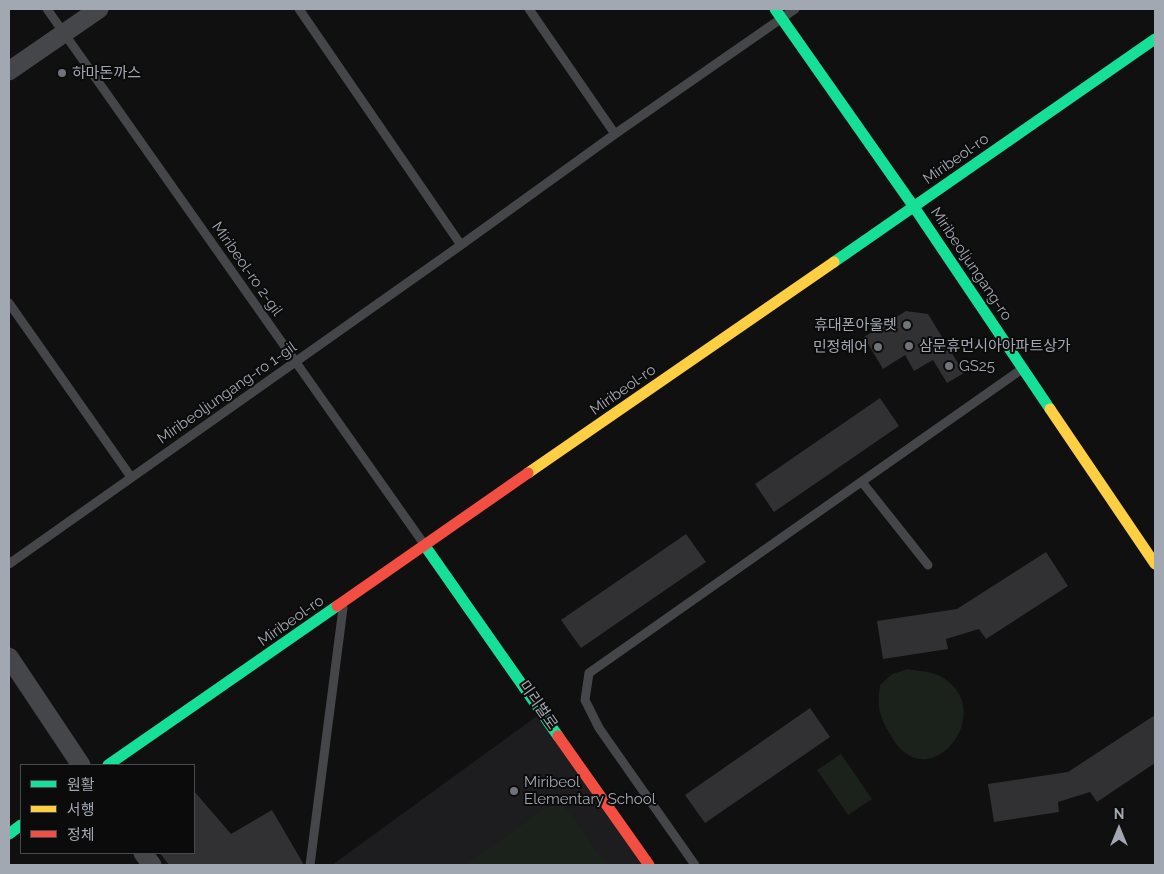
<!DOCTYPE html>
<html>
<head>
<meta charset="utf-8">
<style>
	body { margin:0 }
	#map { position:relative; width:1164px; height:874px; overflow:hidden; background:#101011; font-family:Raleway,"Noto Sans KR",sans-serif }
	canvas { display:block }
	.frame { position:absolute; inset:0; border:10px solid #a2a8b2; pointer-events:none }
	.legend { position:absolute; left:20px; top:764px; width:175px; height:90px; box-sizing:border-box; background:#0b0b0c; border:1px solid #474a4e; margin:0; padding:6px 9px; list-style:none; font-size:15px; color:#a2a8b2 }
	.legend li { display:flex; align-items:center; gap:10px; height:25px }
	.legend b { width:25px; border:1px solid #474a4e }
	.north { position:absolute; left:1094px; top:804px; width:50px; height:50px; -webkit-text-stroke:4px #0b0b0c; paint-order:stroke; rotate:0deg; font-size:14px; font-weight:700; line-height:20px; text-align:center; color:#a2a8b2 }
	.north::after { content:''; display:block; margin:auto; width:18px; height:22px; background:#a2a8b2; clip-path:polygon(50% 0,100% 100%,50% 72%,0 100%) }
</style>
</head>
<body>
<div id="map">
<canvas width="1164" height="874"></canvas>
<div class="frame"></div>
<ul class="legend">
<li><b style="height:6px;background:#16e098"></b>원활</li>
<li><b style="height:6px;background:#ffcf43"></b>서행</li>
<li><b style="height:6px;background:#f24e42"></b>정체</li>
</ul>
<div class="north">N</div>
</div>
<script>
const ctx = document.querySelector('canvas').getContext('2d');
ctx.lineJoin = 'round';
function paint(path, color) {
  ctx.fillStyle = color;
  ctx.fill(path, 'evenodd');
}
function stroke(path, color, width, dash) {
  ctx.strokeStyle = color;
  ctx.lineWidth = width;
  ctx.lineCap = dash ? 'butt' : 'round';
  ctx.setLineDash(dash || []);
  ctx.stroke(path);
}
function write(font, color, halo, rows, align = 'center') {
  ctx.font = font + ' Raleway,"Noto Sans KR",sans-serif';
  ctx.lineWidth = 4;
  ctx.setLineDash([]);
  ctx.textBaseline = 'middle';
  ctx.strokeStyle = halo;
  ctx.fillStyle = color;
  for (const [text, x, y, turn = 0] of rows) {
    ctx.save();
    ctx.translate(x, y);
    ctx.rotate((+turn || 0) * Math.PI / 180);
    ctx.textAlign = isNaN(turn) ? turn : align;
    if (halo) ctx.strokeText(text, 0, 0);
    ctx.fillText(text, 0, 0);
    ctx.restore();
  }
}
const built = new Path2D(`
	M537 716 650 865H332Z`);
const green = new Path2D(`
	M908 669C917 671 929 671 938 675 1003 707 929 803 891 736 879 715 877 709 880 685L892 674Z
	M841 754 872 799 848 815 817 770Z
	M559 799 607 865H464Z`);
const building = new Path2D(`
	M906 311 928 314 964 373 947 383 933 360 914 371 905 355 883 369 864 337Z
	M880 398 899 426 774 512 755 484Z
	M686 534 706 562 581 648 561 620Z
	M1046 552 1068 586 986 639 979 629 946 639 948 649 883 659 877 621 957 609Z
	M810 708 830 737 705 823 685 795Z
	M1155 715V763L1097 802 1090 792 1058 802 1059 812 994 822 988 784 1068 772Z
	M194 791 231 834 272 810 304 865H169L160 853H194Z`);
const lane = new Path2D(`
	M47 9 424 544
	M299 9 461 245
	M529 9 615 134
	M9 303 131 477
	M862 482 928 565
	M9 564 461 245 615 134 795 9
	M310 865 343 608
	M695 865 599 728 585 700 589 673 1022 369`);
const street = new Path2D(`
	M9 71 99 9
	M9 657 81 765
	M143 853 152 865`);
const fast = new Path2D(`
	M775 9 914 207 1050 409
	M834 262 1155 39
	M425 546 558 736
	M108 765 337 606
	M9 834 21 825`);
const slow = new Path2D(`
	M1050 409 1155 564
	M528 473 834 262`);
const jam = new Path2D(`
	M337 606 528 473
	M558 736 649 865`);
const markers = [
	[62,73,5,"#6f737a"],
	[907,325,5,"#6f737a"],
	[909,346,5,"#6f737a"],
	[878,347,5,"#6f737a"],
	[949,366,5,"#6f737a"],
	[514,791,5,"#6f737a"]
];
const poiNames = [
	["하마돈까스",72,73],
	["휴대폰아울렛",897,325,"right"],
	["삼문휴먼시아아파트상가",919,346],
	["민정헤어",868,347,"right"],
	["GS25",959,366],
	["Miribeol",524,782],
	["Elementary School",524,799]
];
const streetNames = [
	["Miribeol-ro",956,159,-35],
	["Miribeoljungang-ro",971,264,56],
	["Miribeol-ro 2-gil",247,269,55],
	["Miribeol-ro",623,390,-35],
	["Miribeoljungang-ro 1-gil",227,393,-35],
	["Miribeol-ro",291,621,-35],
	["미리벌로",538,705,55]
];
paint(built, '#1d1d1f');
paint(green, '#1b211b');
paint(building, '#313133');
stroke(lane, '#454649', 9);
stroke(street, '#454649', 19);
stroke(fast, '#16e098', 11);
stroke(slow, '#ffcf43', 11);
stroke(jam, '#f24e42', 11);
for (const [x, y, r, color] of markers) {
  const dot = new Path2D();
  dot.arc(x, y, r, 0, 2 * Math.PI);
  ctx.fillStyle = color;
  ctx.fill(dot);
  stroke(dot, '#0b0b0c', 2);
}
write('15px', '#a2a8b2', '#0b0b0c', poiNames, 'left');
write('15px', '#a2a8b2', '#0b0b0c', streetNames);
</script>
</body>
</html>
